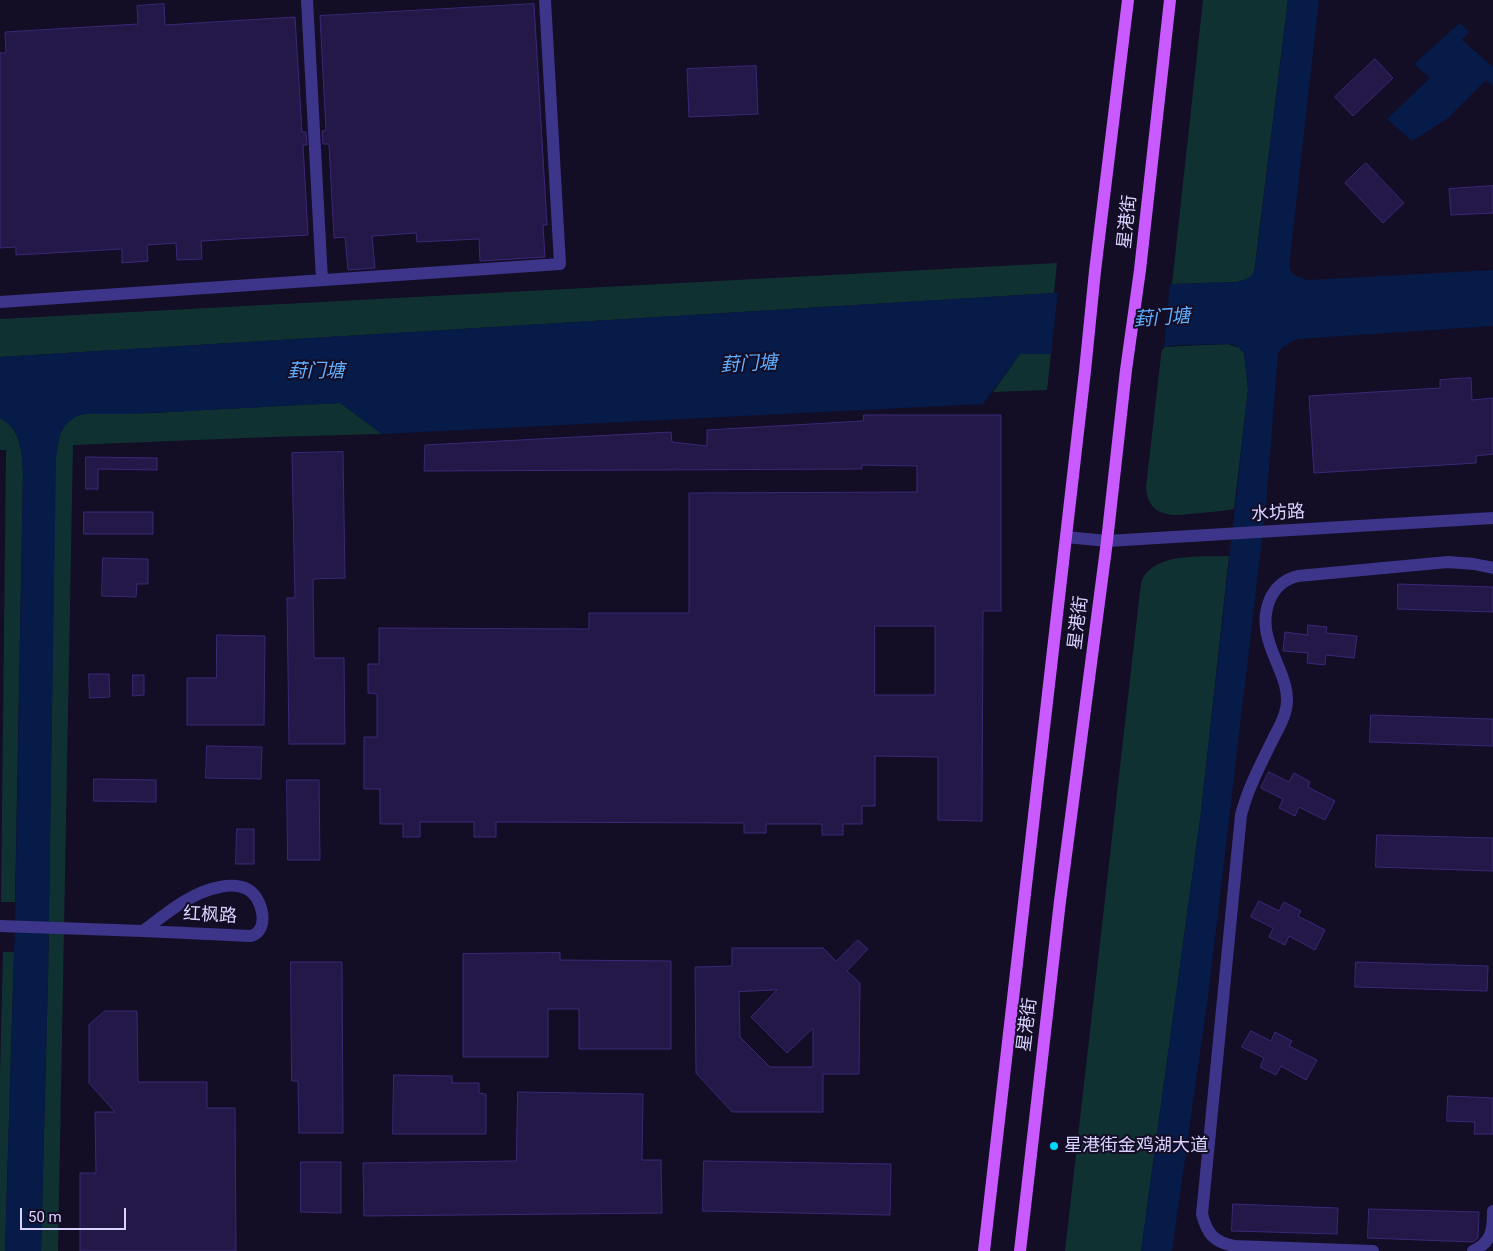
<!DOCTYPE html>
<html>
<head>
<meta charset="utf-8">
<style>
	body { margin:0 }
	#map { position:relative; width:1493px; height:1251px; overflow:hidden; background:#130d26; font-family:Roboto,sans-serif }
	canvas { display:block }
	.scale { position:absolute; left:20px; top:1208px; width:106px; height:22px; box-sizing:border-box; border:2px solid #dad3ff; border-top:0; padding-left:6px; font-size:15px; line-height:18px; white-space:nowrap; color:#dad3ff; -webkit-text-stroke:4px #130d26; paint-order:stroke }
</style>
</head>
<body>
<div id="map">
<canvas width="1493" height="1251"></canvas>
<div class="scale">50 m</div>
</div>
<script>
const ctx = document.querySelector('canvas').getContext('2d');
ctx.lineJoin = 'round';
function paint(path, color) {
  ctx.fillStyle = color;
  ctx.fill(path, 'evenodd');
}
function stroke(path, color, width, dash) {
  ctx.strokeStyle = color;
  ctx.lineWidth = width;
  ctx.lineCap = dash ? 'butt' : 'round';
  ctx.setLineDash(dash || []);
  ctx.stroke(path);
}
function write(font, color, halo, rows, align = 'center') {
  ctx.font = font + ' Roboto,"Noto Sans SC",sans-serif';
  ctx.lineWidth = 4;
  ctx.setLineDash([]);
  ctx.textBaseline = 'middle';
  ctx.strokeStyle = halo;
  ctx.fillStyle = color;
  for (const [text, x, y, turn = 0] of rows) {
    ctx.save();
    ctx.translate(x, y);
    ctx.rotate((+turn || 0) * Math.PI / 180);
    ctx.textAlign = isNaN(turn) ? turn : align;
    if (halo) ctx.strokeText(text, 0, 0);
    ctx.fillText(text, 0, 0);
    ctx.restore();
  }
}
const green = new Path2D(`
	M1203 0H1288L1254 273 1249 278 1237 282 1172 284Z
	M1057 263 1054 293 0 357V319Z
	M1228 344 1239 348 1244 353 1248 390 1234 509C1223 511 1211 512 1199 513 1176 516 1148 520 1146 487L1162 347Z
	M1020 354H1051L1047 390 993 392Z
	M340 403 382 434 271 437 73 445 58 1251H41L48 979 55 473C56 456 55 431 71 420 75 416 79 415 85 414 107 412 131 414 153 413 216 409 278 406 340 403Z
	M0 418C21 429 22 452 23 473L15 902H1L6 450H0Z
	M1229 556 1201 812 1141 1251H1065L1140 591C1141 587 1141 580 1144 576 1160 552 1204 557 1229 556Z
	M3 952H14L5 1251H0V1074Z`);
const water = new Path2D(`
	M1288 0H1319L1289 267C1292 275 1299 278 1308 280L1493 270V326L1298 339 1284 346 1278 353 1266 506 1208 997 1172 1251H1141L1201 812 1248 390 1244 353 1239 348 1232 344 1180 345 1090 354H1020L983 404 382 434 340 403 130 414H87L79 415 72 419 64 427 60 435 56 458 48 979 41 1251H5L15 922 23 473C22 452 21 429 0 418V357L1054 293 1172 284 1236 282C1246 280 1253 278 1255 268Z
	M1460 23 1469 32 1462 40 1493 67V86L1486 80 1447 119 1412 141 1387 119 1430 78 1414 64Z`);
const pier = new Path2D(`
	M1170 282 1164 349 1091 356 1051 357 1058 290Z`);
const building = new Path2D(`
	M164 4 165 25 295 17 302 132H306L307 145H303L308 235 201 241 202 259 177 260 176 243 147 245 148 261 122 263V249L16 255V247L0 248V53H6L5 32 138 24 137 6Z
	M534 4 547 225H543L545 257 480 261 479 239 417 242 416 233 372 236 375 268 348 270 345 237 334 238 329 144H323L322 131 326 130 320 16Z
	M1375 59 1393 78 1353 116 1335 97Z
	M756 66 758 114 689 117 687 69Z
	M1366 163 1404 203 1383 223 1345 183Z
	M1493 186V213L1451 215 1449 189Z
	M1471 378 1472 400 1493 398V454L1476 456V463L1314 473 1309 396 1440 388V380Z
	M864 415H1001V611H983L982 821 938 820V757L875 756V806H862V824H843V835H822V824H766V833H744V823L496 822V837H474V822H420V837H403V824H380V789H364V737H377V694L368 693V664H379V628L589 629V613H689V493L917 492V466L862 465V469L424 471 425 445 671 432 672 442 707 446V430L863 421ZM875 626H935V695H875Z
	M343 452 345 578 313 579 314 658H344L345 744H289L287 598H295L292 453Z
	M86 457 157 458V470L98 469V489H86Z
	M84 512H153V534H84Z
	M103 558 148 559V584H137L136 597 102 596Z
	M1398 584 1493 587V612L1398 609Z
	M1308 625 1327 627 1326 633 1357 636 1354 658 1326 655 1325 665 1307 663 1308 653 1283 651 1285 632 1307 635Z
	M217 635 265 636 264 725H187V678H216Z
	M89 674H109L110 697 90 698Z
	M133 675H144V695L133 696Z
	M1371 715 1493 719V746L1370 742Z
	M207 746 262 747 261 779 206 778Z
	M1269 772 1289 782 1294 773 1310 782 1308 787 1335 801 1325 820 1299 807 1295 816 1279 808 1283 799 1261 788Z
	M94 779 156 780V802L94 801Z
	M287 780H319L320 860H288Z
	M237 829H254V864H236Z
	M1377 835 1493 838V871L1376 867Z
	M1259 901 1279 911 1284 902 1301 911 1298 916 1325 930 1315 950 1289 936 1285 945 1269 937 1273 928 1251 917Z
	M858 940 868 949 847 971 860 983 859 1074H823V1112H732L696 1073 695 967 732 966V948H823L836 961ZM777 990 751 1017 787 1053 813 1028V1067H770L740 1037 739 992Z
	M560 953V960L671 961V1049H579V1009H548V1057H463V954Z
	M291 962H342L343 1133H299L298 1081H292Z
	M1356 962 1488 966 1487 991 1355 987Z
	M105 1011H137L138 1082H207V1108H235L236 1251H80V1173H96L95 1112H115L89 1083V1025Z
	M1251 1031 1271 1041 1275 1032 1292 1041 1289 1046 1317 1060 1306 1080 1281 1066 1276 1075 1260 1067 1264 1058 1242 1047Z
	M394 1075 452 1076V1083H479V1093L486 1094V1134H393Z
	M518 1092 643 1094 642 1160H661L662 1213 364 1216 363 1163 516 1161Z
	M1448 1096 1493 1098V1134H1474L1475 1122 1447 1121Z
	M704 1161 891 1164 890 1215 703 1211Z
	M301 1162H341V1213L301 1212Z
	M1233 1204 1338 1208 1337 1234 1232 1231Z
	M1369 1209 1479 1212 1478 1238 1473 1242 1368 1238Z`);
const minor = new Path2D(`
	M307 0 322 280
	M0 302 560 264 545 0
	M1066 537 1107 541 1493 518
	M0 926 143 931 251 936C271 930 262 896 247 889 239 885 228 885 220 887 191 892 166 914 143 931
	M1373 1251 1234 1246C1214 1242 1207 1234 1202 1214L1241 815C1248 787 1262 762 1274 737 1279 728 1284 719 1286 709 1294 673 1252 642 1270 599 1276 586 1285 579 1298 576L1448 562 1474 564 1493 568
	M1473 1251C1492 1242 1493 1230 1493 1211`);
const major = new Path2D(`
	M984 1251 1085 371 1095 271 1128 0
	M1020 1251 1060 901 1107 541 1126 370 1140 270 1170 0`);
const markers = [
	[1054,1146,5,"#00d9fe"]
];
const streetNames = [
	["星港街",1128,222,-84],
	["水坊路",1278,514,-3],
	["星港街",1079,623,-83],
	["红枫路",210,916,3],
	["星港街",1028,1025,-83]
];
const poiNames = [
	["星港街金鸡湖大道",1064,1146]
];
const waterNames = [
	["葑门塘",1162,319,-4],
	["葑门塘",749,365,-3],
	["葑门塘",316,372]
];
paint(green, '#103131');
paint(water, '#061b47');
paint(pier, '#130d26');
paint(building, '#241849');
stroke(building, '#3b2877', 1);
stroke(minor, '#3c3589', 12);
stroke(major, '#c85aff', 12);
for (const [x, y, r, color] of markers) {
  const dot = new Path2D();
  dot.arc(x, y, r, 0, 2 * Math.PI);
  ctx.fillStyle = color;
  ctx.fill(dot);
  stroke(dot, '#130d26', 2);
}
write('18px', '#dad3ff', '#130d26', streetNames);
write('18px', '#dad3ff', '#130d26', poiNames, 'left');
write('italic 19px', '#61afff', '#130d26', waterNames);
</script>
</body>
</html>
